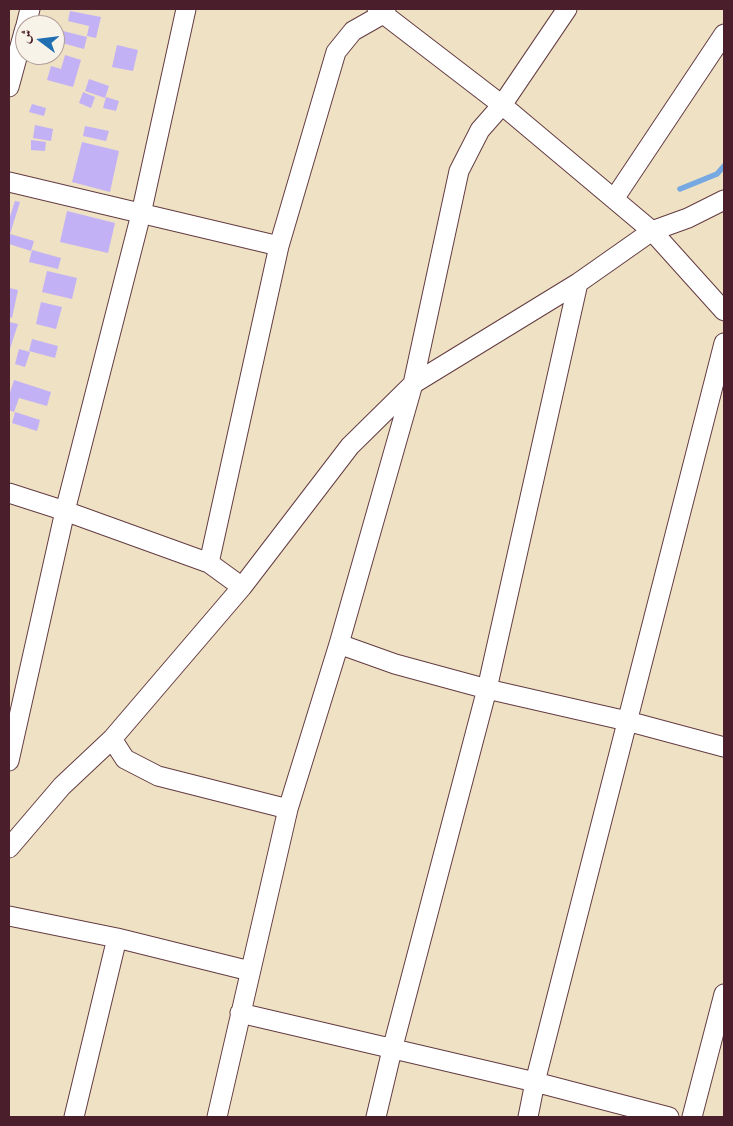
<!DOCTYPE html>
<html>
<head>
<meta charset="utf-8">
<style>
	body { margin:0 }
	#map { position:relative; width:733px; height:1126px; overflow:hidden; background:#efe1c3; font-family:"IM FELL Double Pica",Amiri,serif }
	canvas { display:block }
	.frame { position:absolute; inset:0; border:10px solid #4a1f2b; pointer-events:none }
	.north { position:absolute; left:15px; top:15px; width:50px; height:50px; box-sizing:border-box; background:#f7f3e8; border:1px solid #b29e9c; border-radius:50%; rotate:285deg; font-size:14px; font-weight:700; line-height:20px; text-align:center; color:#4a1f2b }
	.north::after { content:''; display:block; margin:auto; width:18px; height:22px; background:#1f6fb2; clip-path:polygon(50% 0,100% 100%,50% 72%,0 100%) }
</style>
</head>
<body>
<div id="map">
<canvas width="733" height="1126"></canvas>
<div class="frame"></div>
<div class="north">ش</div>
</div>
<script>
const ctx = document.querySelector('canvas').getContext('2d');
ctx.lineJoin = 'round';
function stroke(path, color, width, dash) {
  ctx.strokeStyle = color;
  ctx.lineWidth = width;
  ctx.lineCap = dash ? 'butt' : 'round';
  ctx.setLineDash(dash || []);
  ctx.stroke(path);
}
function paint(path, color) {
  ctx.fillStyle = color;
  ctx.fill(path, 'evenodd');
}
const stream = new Path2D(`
	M680 189 717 174 724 166`);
const building = new Path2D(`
	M70 11 101 17 96 38 87 36 89 26 68 21Z
	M55 29 87 37 84 49 55 41Z
	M117 45 138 50 133 71 112 67Z
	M65 55 81 60 73 87 47 80 51 66 61 69Z
	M89 79 109 86 105 98 85 91Z
	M83 92 95 97 91 108 79 103Z
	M106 97 119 101 116 111 103 108Z
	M32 104 46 108 44 116 29 112Z
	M35 125 53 129 51 141 33 138Z
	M85 126 109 131 106 141 83 136Z
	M31 140 46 142 45 151 31 150Z
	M82 142 119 151 110 192 72 182Z
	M15 201 20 202 10 234 34 241 31 251 9 244V220Z
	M67 211 115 223 108 253 60 242Z
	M32 250 61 258 58 269 29 262Z
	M47 271 77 278 72 299 42 292Z
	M9 288 18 290 12 318 9 317Z
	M41 302 62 307 56 329 36 324Z
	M9 322 18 324 9 352Z
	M32 339 58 346 55 358 29 351Z
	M19 349 30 352 25 367 15 364Z
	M14 380 51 392 47 406 19 398 14 412 9 410V396Z
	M15 412 40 420 37 431 12 423Z`);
const street = new Path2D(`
	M377 9 502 105 652 231 724 311
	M26 25 30 9
	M9 87 25 28
	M9 182 279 246
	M614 199 724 34
	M9 493 65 511 209 563 279 246 336 52 353 31 383 14 386 9
	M209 563 242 587
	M339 644 395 664 487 689 627 721 724 747
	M112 739 125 759 158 776 288 809
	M9 761 65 511 141 214 186 9
	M9 848 62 786 112 739 242 587 350 446 413 384 578 283 652 231 688 218 724 200
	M9 916 117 938 250 971
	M240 1013 535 1082 669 1117
	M74 1117 117 938
	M217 1117 288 809 339 644 413 384 459 171 480 130 502 105 567 9
	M376 1117 392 1050 487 689 578 283
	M528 1117 535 1082 724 343
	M692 1117 724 994`);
stroke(stream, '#76a9e2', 5.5);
paint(building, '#c3b1f6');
stroke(street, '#633c42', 21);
stroke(street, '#fff', 19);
</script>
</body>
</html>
